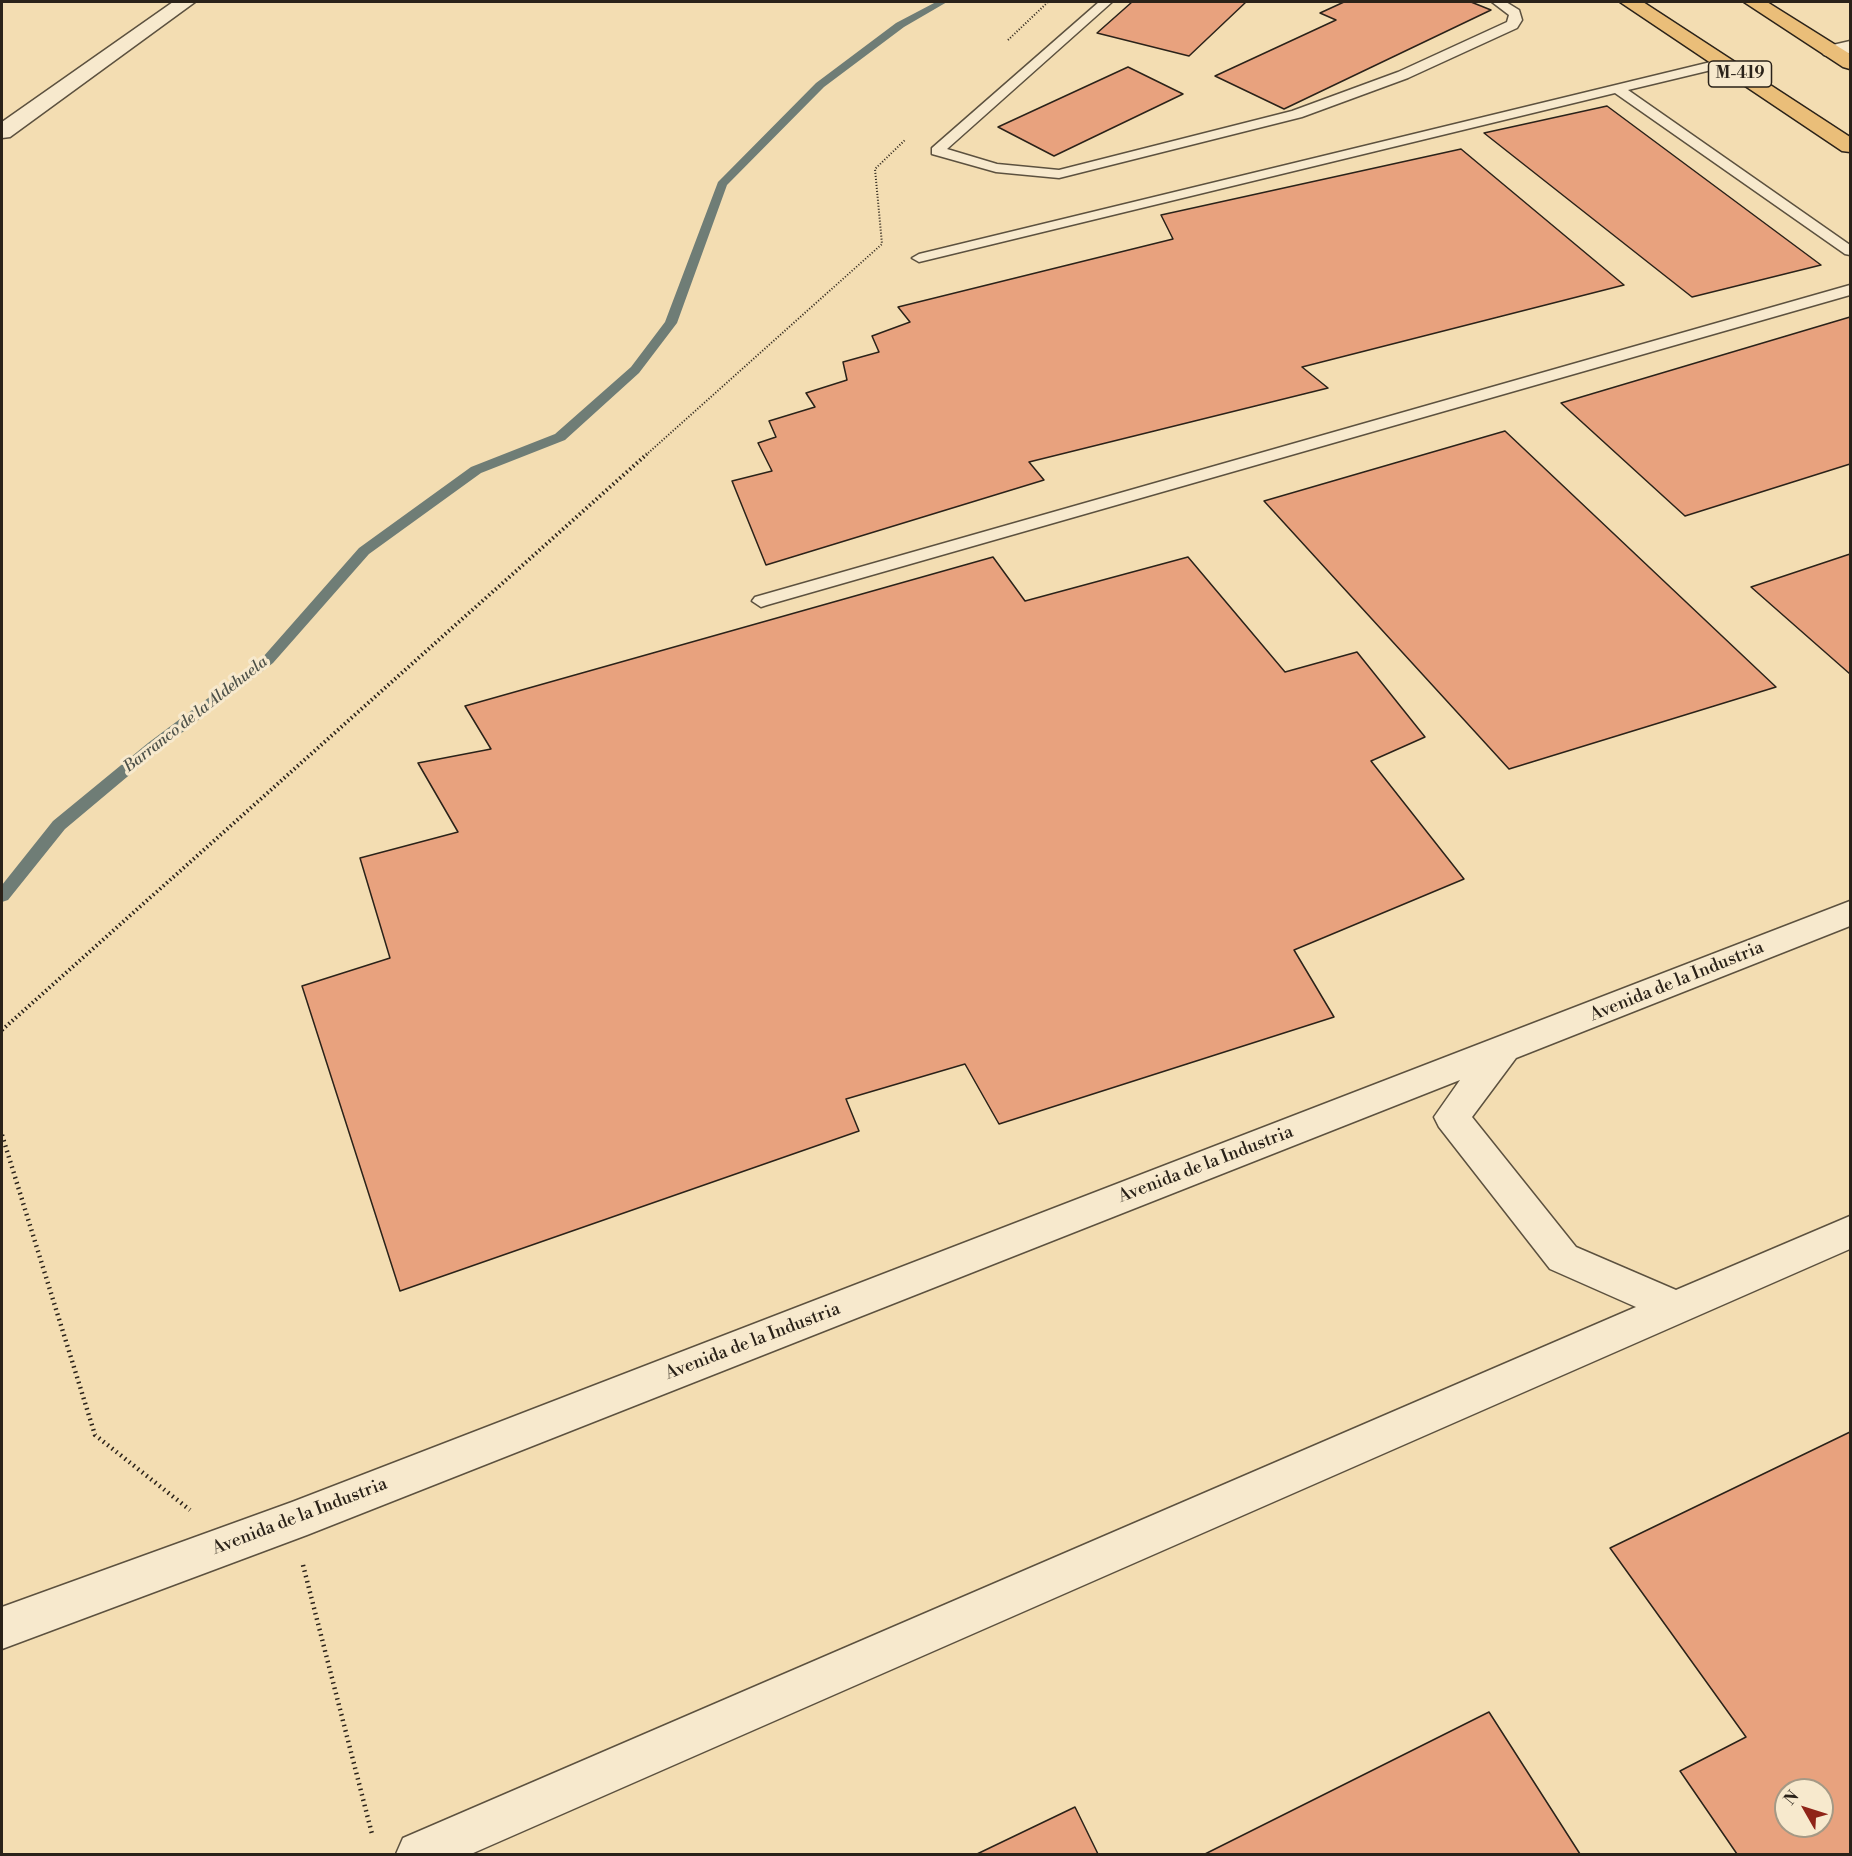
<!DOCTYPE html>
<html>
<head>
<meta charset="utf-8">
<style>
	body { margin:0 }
	#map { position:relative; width:1852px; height:1856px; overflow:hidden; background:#f3ddb2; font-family:"Libre Bodoni",serif }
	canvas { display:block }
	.frame { position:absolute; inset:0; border:3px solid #2a2219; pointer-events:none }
	.north { position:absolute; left:1774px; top:1778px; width:60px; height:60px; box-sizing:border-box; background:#f7e9cd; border:2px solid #a59985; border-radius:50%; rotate:309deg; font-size:16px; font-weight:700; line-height:24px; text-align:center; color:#2a2219 }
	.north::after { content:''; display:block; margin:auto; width:21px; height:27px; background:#8f2418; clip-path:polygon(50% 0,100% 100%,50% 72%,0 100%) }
</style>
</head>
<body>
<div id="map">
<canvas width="1852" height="1856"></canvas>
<div class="frame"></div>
<div class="north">N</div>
</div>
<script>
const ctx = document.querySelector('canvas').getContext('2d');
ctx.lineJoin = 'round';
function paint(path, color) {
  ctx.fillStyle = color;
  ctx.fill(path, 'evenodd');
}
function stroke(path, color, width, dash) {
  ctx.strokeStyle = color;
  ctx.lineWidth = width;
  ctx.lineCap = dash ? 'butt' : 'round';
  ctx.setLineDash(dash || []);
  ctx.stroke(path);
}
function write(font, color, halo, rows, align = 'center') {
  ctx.font = font + ' "Libre Bodoni",serif';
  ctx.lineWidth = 6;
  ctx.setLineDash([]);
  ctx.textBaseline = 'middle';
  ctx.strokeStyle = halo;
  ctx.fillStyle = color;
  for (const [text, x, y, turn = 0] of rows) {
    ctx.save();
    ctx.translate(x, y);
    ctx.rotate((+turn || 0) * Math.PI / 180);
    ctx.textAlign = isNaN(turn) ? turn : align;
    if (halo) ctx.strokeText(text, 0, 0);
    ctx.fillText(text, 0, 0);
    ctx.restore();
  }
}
const stream = new Path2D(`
	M936 2H947L904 27 824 87 727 185 677 323 639 373 565 440 481 473 369 554 273 663 158 751 65 829 8 900 2 902V885L53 821 148 743 263 657 359 548 471 467 555 434 631 367 665 322 718 182 816 83 896 23Z`);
const building = new Path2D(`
	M1132 2H1246L1189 56 1097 33Z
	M1344 2H1471L1491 10 1284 109 1215 76 1336 20 1320 13Z
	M1128 67 1183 94 1054 156 998 127Z
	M1607 106 1821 265 1692 297 1484 133Z
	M1461 149 1624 285 1302 367 1328 388 1029 462 1044 480 766 565 732 481 772 471 758 443 776 437 769 421 815 407 806 393 847 380 843 362 879 352 872 336 910 322 898 307 1173 239 1161 215Z
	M1850 317V464L1685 516 1561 403Z
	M1505 431 1776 687 1509 769 1264 501Z
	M1850 554V674L1751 587Z
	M993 557 1025 601 1188 557 1285 672 1357 652 1425 737 1371 761 1464 879 1294 950 1334 1017 999 1124 965 1064 846 1099 859 1131 400 1291 302 986 390 958 360 858 458 832 418 763 491 749 465 706Z
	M1850 1432V1854H1737L1680 1771 1746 1737 1610 1548ZM1786 1790H1822V1826H1786Z
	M1489 1712 1580 1854H1205Z
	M1075 1807 1098 1854H977Z`);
const pathFar2 = new Path2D(`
	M1008 40 1048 2
	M646 455 882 244 875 169 906 139`);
const pathFar1 = new Path2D(`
	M2 1030 647 454`);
const path = new Path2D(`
	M2 1135 95 1435 190 1510
	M303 1565 372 1834`);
const lane = new Path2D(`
	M1099 2H1112L947 149 997 164 1059 170 1292 111 1398 72 1507 22 1509 15 1492 2H1506L1519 10 1522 20 1517 28 1408 78 1302 117 1059 178 996 172 932 154V148Z
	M1723 59 1728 60V66L1628 90 1850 245V255L1845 254 1615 93 919 262 912 258 919 254Z
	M1850 285V295L767 605 761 607 752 601 755 597Z`);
const street = new Path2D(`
	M173 2H195L10 137 2 138V122Z
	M1850 41V53L1831 57 1824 55 1821 51 1824 47Z
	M1850 901V926L1516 1058 1472 1117 1576 1247 1676 1290 1850 1216V1249L471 1854H396L403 1838 1636 1307 1550 1269 1439 1127 1434 1117 1460 1080 307 1535 2 1649V1607L292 1502Z`);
const primary = new Path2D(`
	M1620 2H1643L1850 137V152L1842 151Z
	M1744 2H1767L1850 54V69L1843 67Z`);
const shields = [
	[1740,74,63]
];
const shieldNames = [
	["M-419",1740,74]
];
const farWaternames = [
	["Barranco de la Aldehuela",196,715,-38]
];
const streetNames = [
	["Avenida de la Industria",1677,982,-22],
	["Avenida de la Industria",1206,1165,-21],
	["Avenida de la Industria",753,1342,-21],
	["Avenida de la Industria",300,1517,-21]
];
paint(stream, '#6f7d76');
paint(building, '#e8a27e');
stroke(building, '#2a2219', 1.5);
stroke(lane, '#5c513f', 3);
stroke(street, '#5c513f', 3);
stroke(primary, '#2a2219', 3);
stroke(pathFar2, '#2a2219', 2, [1, 2]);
stroke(pathFar1, '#2a2219', 4, [1.5, 3]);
stroke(path, '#2a2219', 4.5, [1.5, 4]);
paint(lane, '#f7e9cd');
paint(street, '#f7e9cd');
paint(primary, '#eabe79');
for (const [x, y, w] of shields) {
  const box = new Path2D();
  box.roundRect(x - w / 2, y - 13, w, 26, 4.5);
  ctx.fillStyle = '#f7e9cd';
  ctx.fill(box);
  stroke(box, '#2a2219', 1.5);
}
write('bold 16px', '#2a2219', null, shieldNames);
write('italic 16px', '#4c5048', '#f7e9cd', farWaternames);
write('18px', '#2a2219', '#f7e9cd', streetNames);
</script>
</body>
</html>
